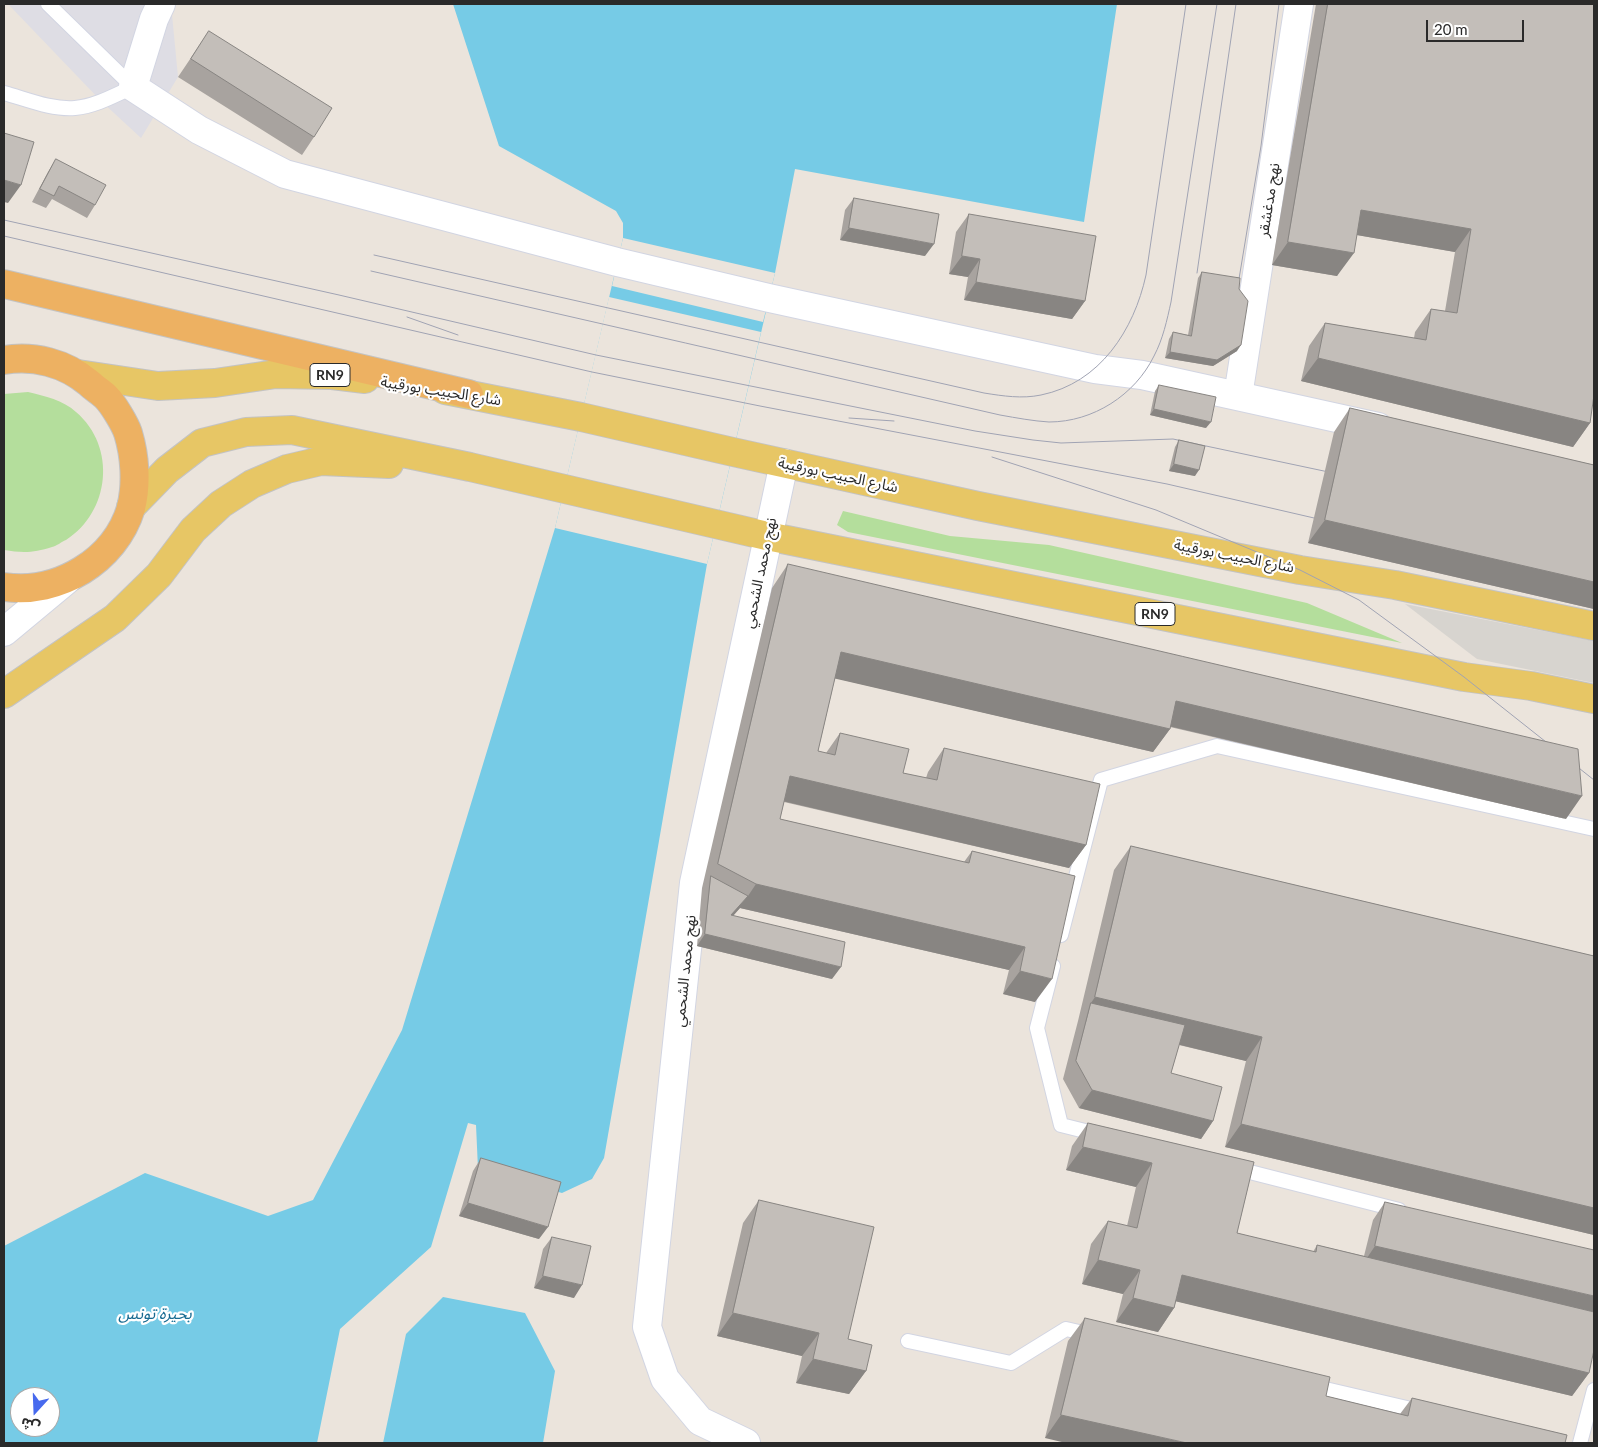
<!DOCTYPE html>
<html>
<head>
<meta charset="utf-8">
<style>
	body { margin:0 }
	#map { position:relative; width:1598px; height:1447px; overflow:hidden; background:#ebe4dc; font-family:Lato,"Noto Sans Arabic",sans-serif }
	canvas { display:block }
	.frame { position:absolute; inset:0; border:5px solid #2a2a2a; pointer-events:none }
	.north { position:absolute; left:10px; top:1387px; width:50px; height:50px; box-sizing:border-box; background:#fff; border:1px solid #aaa; border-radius:50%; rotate:200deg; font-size:14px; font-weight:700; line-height:20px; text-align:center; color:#2a2a2a }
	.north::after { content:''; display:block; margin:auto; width:18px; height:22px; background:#476aee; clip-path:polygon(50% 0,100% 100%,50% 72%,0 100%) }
	.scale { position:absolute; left:1426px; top:20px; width:98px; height:22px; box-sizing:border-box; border:2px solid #2a2a2a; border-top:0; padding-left:6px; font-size:15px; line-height:18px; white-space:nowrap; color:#2a2a2a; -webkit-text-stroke:4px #fff; paint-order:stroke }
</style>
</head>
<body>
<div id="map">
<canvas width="1598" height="1447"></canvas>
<div class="frame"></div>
<div class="north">ش</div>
<div class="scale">20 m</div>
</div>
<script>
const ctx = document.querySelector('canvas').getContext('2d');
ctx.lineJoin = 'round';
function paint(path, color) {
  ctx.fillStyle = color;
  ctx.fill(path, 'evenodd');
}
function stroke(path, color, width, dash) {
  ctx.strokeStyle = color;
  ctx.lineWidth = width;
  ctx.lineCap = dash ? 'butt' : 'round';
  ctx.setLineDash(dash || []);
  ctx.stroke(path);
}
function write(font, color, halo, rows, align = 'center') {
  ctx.font = font + ' Lato,"Noto Sans Arabic",sans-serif';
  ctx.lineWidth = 4.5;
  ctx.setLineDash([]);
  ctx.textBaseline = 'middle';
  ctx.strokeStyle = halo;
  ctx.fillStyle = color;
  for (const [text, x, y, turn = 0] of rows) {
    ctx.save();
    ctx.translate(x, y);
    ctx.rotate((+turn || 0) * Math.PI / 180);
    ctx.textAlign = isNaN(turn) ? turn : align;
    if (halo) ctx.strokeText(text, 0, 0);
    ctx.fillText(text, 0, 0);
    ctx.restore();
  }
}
const industrial = new Path2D(`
	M8 4H171L178 77 141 138 101 101Z`);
const green = new Path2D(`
	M28 392C45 396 63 400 76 412 117 447 110 512 66 540 61 542 57 546 52 547 34 553 22 553 4 550V394Z
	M843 511 950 536 1049 545 1307 603 1402 643 848 532 837 525Z`);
const plaza = new Path2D(`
	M1405 604 1594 641V683L1477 659Z`);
const water = new Path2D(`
	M453 4H1117L1084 222 795 169 775 273 707 564 604 1158 592 1179 562 1193 478 1169 476 1125 468 1123 431 1247 340 1329 317 1443H4V1246L145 1173 268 1216 313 1200 402 1030 555 528 623 238V223L616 211 499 146ZM20 1397H50V1427H20Z
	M443 1297 525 1313 555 1371 543 1443H383L406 1334Z`);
const pier = new Path2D(`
	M623 238 775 273 763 322 612 286Z
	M609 297 761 332 707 564 555 528Z`);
const service = new Path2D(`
	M4 93C26 99 52 110 75 108 96 106 115 95 133 87L48 4
	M1061 935 1101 780 1217 746 1594 829
	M1053 966 1037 1028 1061 1125 1101 1135
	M1234 1168 1399 1210
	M908 1341 1011 1363 1066 1329 1092 1335
	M1308 1385 1424 1412
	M1580 1443 1594 1390`);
const minor = new Path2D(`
	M161 4 154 19 133 87 199 130 285 174 617 262 769 298 1095 369 1142 375 1378 427
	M1238 396 1299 4
	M746 1443 700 1421 665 1379 647 1327 694 883 784 463`);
const secondary = new Path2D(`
	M4 632 69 578`);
const primary = new Path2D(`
	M78 374 158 386 215 383 276 374 332 375 365 379
	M445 390 581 417 733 452 978 506 1300 570 1395 585 1594 626
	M131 507 167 470 202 443 246 432 292 430 470 467 767 536 1464 677 1531 686 1594 699
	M4 694 115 618 159 575 193 530 221 504 252 484 287 469 321 461 389 464`);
const trunk = new Path2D(`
	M4 284 469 394
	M4 360C34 355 65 363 89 383 94 388 101 392 106 397 113 404 125 424 128 433 135 456 137 484 131 508 115 561 58 595 4 587`);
const tram = new Path2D(`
	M4 220 339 295 596 355 975 431 1033 440 1061 443 1173 439 1338 474
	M4 236 592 372 760 406 1167 484 1327 521
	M374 255 984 393C1003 396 1022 399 1041 395 1100 383 1134 330 1146 275L1186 4
	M371 271 1000 415C1017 418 1033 421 1049 422 1093 422 1135 395 1154 356 1163 339 1167 320 1171 302L1217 4
	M1197 273 1236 4
	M1239 279 1261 146 1279 4
	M407 317 458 335
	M849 418 894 421
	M992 457 1156 510 1300 570 1359 600 1464 677 1594 780`);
const wall = new Path2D(`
	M1316 4H1594L1590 423 1573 447 1301 381 1309 346 1325 323 1414 338 1415 332 1431 309 1445 311 1455 252 1357 235 1337 276 1272 265Z
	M209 31 314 137 302 155 178 77Z
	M56 159 95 205 87 218 52 199 46 208 32 202 48 172Z
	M854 198 925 256 840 240 845 210Z
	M969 214 1085 301 1072 319 964 300 968 277 949 274 956 232Z
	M1202 272 1239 289 1237 351 1213 366 1165 358 1169 339 1173 332 1188 335 1198 278Z
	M1159 385 1206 428 1150 415 1155 391Z
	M1350 408 1594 465V609L1308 543 1334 432Z
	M1179 440 1195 476 1169 471 1175 447Z
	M788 564 1566 819 1170 727V729L1153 752 835 678 818 751 826 753 840 733 903 773 926 778 928 772 944 748 1086 845 1069 868 784 802 780 819 964 862 972 851 1075 876 1035 1002 1003 994 1009 970 740 908 733 916 832 979 697 946 702 888 772 588Z
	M1131 846 1594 956V1235L1225 1147 1246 1061 1179 1045 1171 1073 1213 1121 1201 1139 1079 1108 1063 1079 1078 1021 1114 870Z
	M1088 1123 1254 1162 1237 1233 1313 1252 1317 1245 1364 1256 1373 1220 1385 1202 1589 1373 1572 1396 1176 1301 1174 1308 1158 1332 1116 1322 1123 1294 1082 1284 1091 1244 1108 1221 1127 1226 1136 1187 1066 1170 1072 1146Z
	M481 1158 539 1239 459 1216 473 1171Z
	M759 1200 848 1339 866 1371 849 1394 796 1383 802 1356 717 1336 743 1223Z
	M552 1237 574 1298 534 1288 543 1249Z
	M1085 1318 1326 1396 1400 1414 1412 1398 1567 1435 1045 1438 1068 1341Z`);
const shadedWall = new Path2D(`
	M4 180 21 185 8 203 4 202Z
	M1361 210 1471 229 1455 252 1345 233Z
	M849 228 934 244 925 256 840 240Z
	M1288 242 1354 253 1337 276 1272 265Z
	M962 256 980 259 968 277 949 274Z
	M976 282 1085 301 1072 319 964 300Z
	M1241 345 1237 351 1213 366 1165 358 1170 352Z
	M1318 358 1590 423 1573 447 1301 381Z
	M1154 409 1211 422 1206 428 1150 415Z
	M1174 464 1199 470 1195 476 1169 471Z
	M1325 520 1594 582V609L1308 543Z
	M841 652 1170 729 1153 752 824 676Z
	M1176 701 1582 796 1566 819 1160 724Z
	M790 776 1086 845 1069 868 774 799Z
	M756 884 1025 947 1009 970 740 908 722 928 731 915 748 896Z
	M705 934 841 967 832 979 697 946Z
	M1020 971 1052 979 1035 1002 1003 994Z
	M1095 997 1262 1037 1246 1061 1086 1022 1091 1003Z
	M1092 1090 1213 1121 1201 1139 1079 1108Z
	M1241 1124 1594 1208V1235L1225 1147Z
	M1083 1147 1152 1163 1136 1187 1066 1170Z
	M468 1203 548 1227 539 1239 459 1216Z
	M1375 1246 1594 1296V1312L1363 1264Z
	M1098 1260 1140 1270 1123 1294 1082 1284Z
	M1182 1275 1589 1373 1572 1396 1166 1299Z
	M543 1276 582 1285 574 1298 534 1288Z
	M1133 1298 1174 1308 1158 1332 1116 1322Z
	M733 1313 819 1333 802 1356 717 1336Z
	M813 1359 866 1371 849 1394 796 1383Z
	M1061 1415 1187 1443H1066L1045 1438Z`);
const building = new Path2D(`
	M1328 4H1594V395L1590 423 1318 358 1325 323 1426 340 1431 309 1457 313 1471 229 1361 210 1354 253 1288 242Z
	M209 31 332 108 314 137 191 59Z
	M4 133 34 142 21 185 4 180Z
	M56 159 106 185 95 205 59 186 54 196 40 189Z
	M854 198 939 214 934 244 849 228Z
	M969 214 1096 236 1085 301 976 282 980 259 962 256Z
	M1202 272 1240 278 1239 289 1248 301 1241 345 1217 360 1170 352 1173 332 1191 336Z
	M1159 385 1216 397 1211 422 1154 409Z
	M1350 408 1594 465V582L1325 520Z
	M1179 440 1205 446 1199 470 1174 464Z
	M788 564 1578 749 1582 796 1176 701 1170 729 841 652 818 751 835 755 840 733 909 749 903 773 937 780 944 748 1100 784 1086 845 790 776 780 819 969 863 972 851 1075 876 1052 979 1020 971 1025 947 756 884 718 864Z
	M1131 846 1594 956V1208L1241 1124 1262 1037 1095 997Z
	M711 876 748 896 731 915 845 942 841 967 705 934Z
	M1091 1003 1185 1025 1171 1073 1222 1087 1213 1121 1092 1090 1076 1061Z
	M1088 1123 1254 1162 1237 1233 1316 1252 1317 1245 1594 1312V1350L1589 1373 1182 1275 1174 1308 1133 1298 1140 1270 1098 1260 1108 1221 1137 1228 1152 1163 1083 1147Z
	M481 1158 561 1182 548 1227 468 1203Z
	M759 1200 874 1227 848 1339 872 1345 866 1371 813 1359 819 1333 733 1313Z
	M1385 1202 1594 1250V1296L1375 1246Z
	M552 1237 591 1246 582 1285 543 1276Z
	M1085 1318 1330 1377 1326 1396 1408 1416 1412 1398 1567 1435 1565 1443H1187L1061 1415Z`);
const shields = [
	[330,375,40],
	[1155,614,40]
];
const shieldNames = [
	["RN9",330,375],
	["RN9",1155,614]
];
const streetNames = [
	["نهج مدغشقر",1269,200,-81],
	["شارع الحبيب بورقيبة",441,391,9],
	["شارع الحبيب بورقيبة",838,475,12],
	["شارع الحبيب بورقيبة",1234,556,11],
	["نهج محمد الشحمي",760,573,-78],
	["نهج محمد الشحمي",685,971,-84]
];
const waterNames = [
	["بحيرة تونس",155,1314]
];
paint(industrial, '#dedde4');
paint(green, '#b4de9c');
paint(plaza, '#d7d4cf');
paint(water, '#76cbe6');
paint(pier, '#ebe4dc');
stroke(service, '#d2d5e2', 16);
stroke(minor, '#d2d5e2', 30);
stroke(secondary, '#d2d5e2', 30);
stroke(primary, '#c3c3c3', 30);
stroke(trunk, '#c3c3c3', 30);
stroke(service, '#fff', 14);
stroke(minor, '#fff', 28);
stroke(secondary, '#fff', 28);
stroke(primary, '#e7c665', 28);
stroke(trunk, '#edb162', 28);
stroke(tram, '#a0a3b3', 1);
paint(wall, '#a8a39f');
paint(shadedWall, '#888582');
paint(building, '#c3beb9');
stroke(building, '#888582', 1);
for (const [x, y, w] of shields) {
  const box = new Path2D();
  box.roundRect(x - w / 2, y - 11.5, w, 23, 4);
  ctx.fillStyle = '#fff';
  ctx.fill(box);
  stroke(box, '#2a2a2a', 1);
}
write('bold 14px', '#2a2a2a', null, shieldNames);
write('15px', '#2a2a2a', '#fff', streetNames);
write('italic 16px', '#166a91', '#fff', waterNames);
</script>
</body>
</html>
